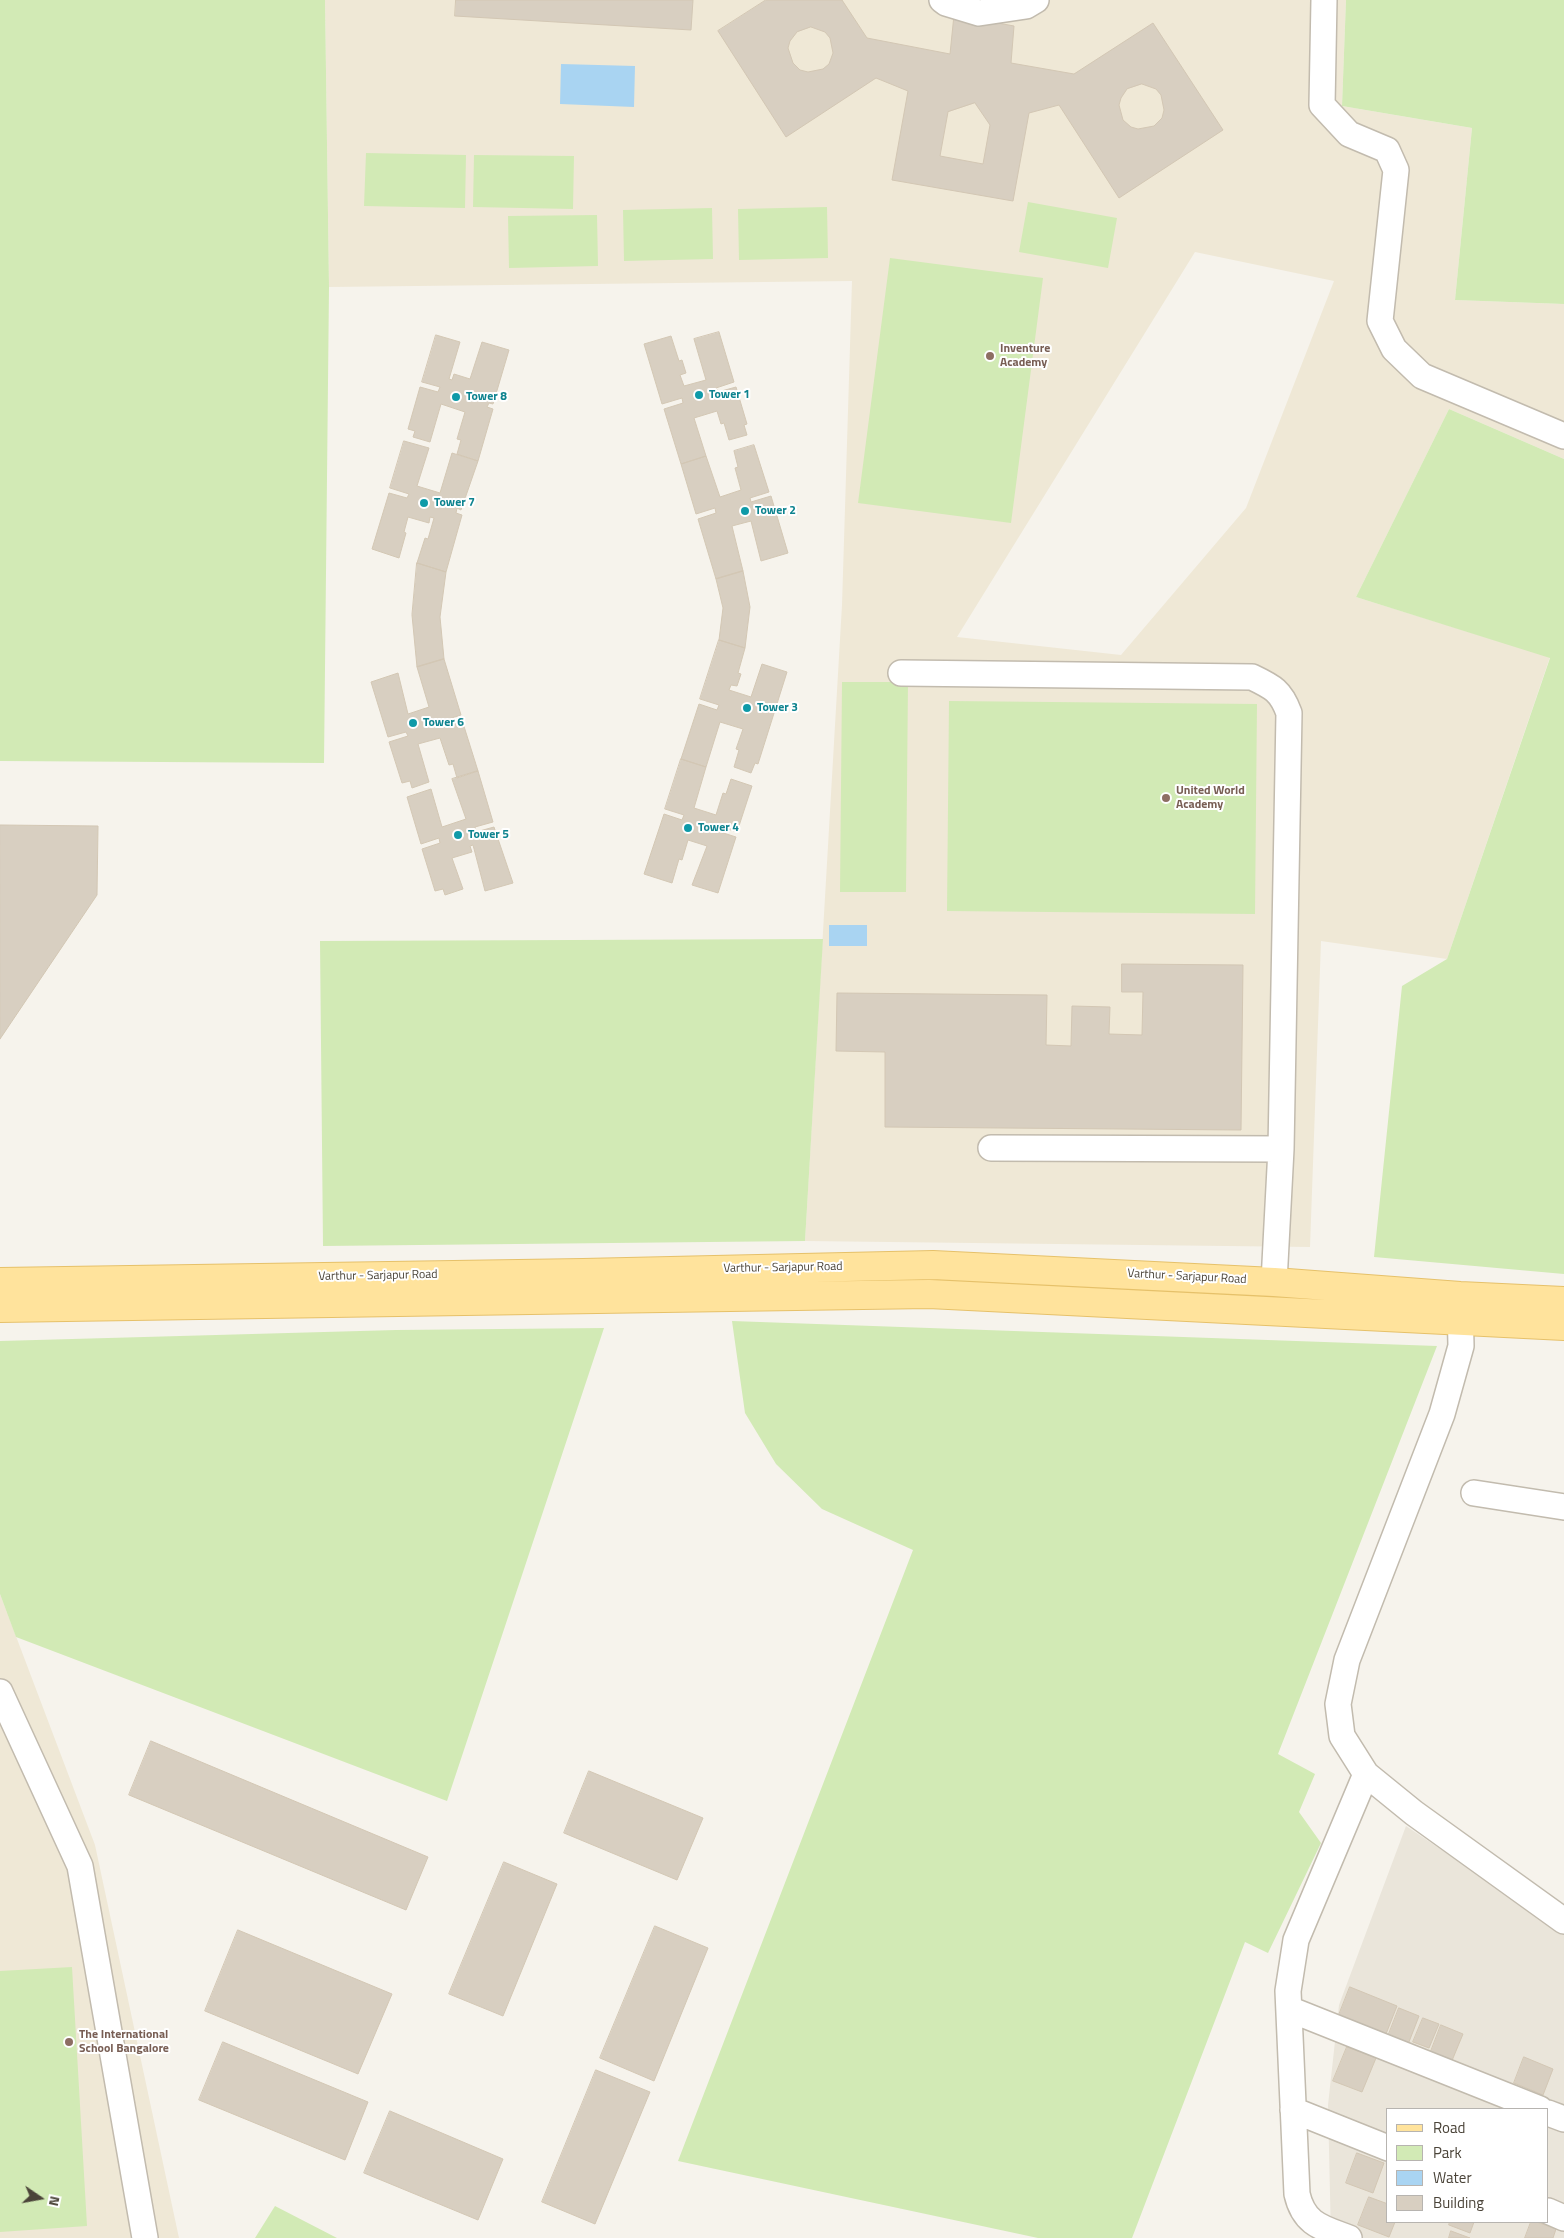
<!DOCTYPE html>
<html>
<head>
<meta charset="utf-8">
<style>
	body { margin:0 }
	#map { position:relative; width:1564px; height:2238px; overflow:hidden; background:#f6f3ec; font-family:"Titillium Web",sans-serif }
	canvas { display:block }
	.legend { position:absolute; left:1386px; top:2108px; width:162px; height:115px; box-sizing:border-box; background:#fff; border:1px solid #b7b4b0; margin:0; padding:6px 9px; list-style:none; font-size:15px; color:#4b4439 }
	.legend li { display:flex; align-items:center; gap:10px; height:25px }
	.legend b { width:25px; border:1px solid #b7b4b0 }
	.north { position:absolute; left:15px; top:2173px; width:50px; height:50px; -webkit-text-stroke:4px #fff; paint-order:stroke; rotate:102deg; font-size:14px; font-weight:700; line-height:20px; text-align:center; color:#4b4439 }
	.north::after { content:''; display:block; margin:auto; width:18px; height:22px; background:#4b4439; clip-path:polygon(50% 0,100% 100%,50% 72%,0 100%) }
</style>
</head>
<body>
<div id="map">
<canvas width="1564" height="2238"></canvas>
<ul class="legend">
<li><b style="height:6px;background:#ffe39c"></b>Road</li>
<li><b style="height:14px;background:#d2eab5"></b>Park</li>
<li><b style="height:14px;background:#a9d4f2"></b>Water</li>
<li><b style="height:14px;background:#d8cfc1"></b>Building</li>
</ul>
<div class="north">N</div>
</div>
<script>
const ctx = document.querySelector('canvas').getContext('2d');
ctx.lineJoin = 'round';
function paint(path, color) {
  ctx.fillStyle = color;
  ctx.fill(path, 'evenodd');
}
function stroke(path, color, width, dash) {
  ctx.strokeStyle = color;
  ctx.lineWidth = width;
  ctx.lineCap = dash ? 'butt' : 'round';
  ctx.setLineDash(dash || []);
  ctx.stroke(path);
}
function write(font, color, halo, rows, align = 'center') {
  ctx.font = font + ' "Titillium Web",sans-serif';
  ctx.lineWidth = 4;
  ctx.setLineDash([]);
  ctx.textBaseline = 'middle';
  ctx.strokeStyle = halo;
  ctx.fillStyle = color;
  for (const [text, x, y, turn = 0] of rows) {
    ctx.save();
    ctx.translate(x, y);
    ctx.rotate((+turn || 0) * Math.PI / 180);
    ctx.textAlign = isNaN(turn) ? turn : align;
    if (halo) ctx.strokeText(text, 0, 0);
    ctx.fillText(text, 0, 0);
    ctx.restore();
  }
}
const residential = new Path2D(`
	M1406 1826 1564 1932V2238H1331L1328 2105 1339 2005ZM1388 2109H1548V2222H1388Z`);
const education = new Path2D(`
	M325 0H1346L1342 106 1472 128 1455 300 1564 304V459L1449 409 1356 597 1550 657 1447 959 1321 941 1310 1247 805 1241 842 605 852 281 329 287ZM1195 252 1334 281 1246 508 1121 655 957 637Z
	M0 1594 95 1845 179 2238H0Z`);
const green = new Path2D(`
	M0 0H325L329 287 324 763 0 761Z
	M1346 0H1564V304L1455 300 1472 128 1342 106Z
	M366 153 466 155 465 208 364 206Z
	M474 155 574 156 573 209 473 207Z
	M1028 202 1117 218 1108 268 1019 252Z
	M827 207 828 258 739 260 738 209Z
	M712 208 713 259 624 261 623 210Z
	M597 215 598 266 509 268 508 216Z
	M890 258 1043 278 1011 523 858 503Z
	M1449 409 1564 459V1274L1374 1257 1402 986 1447 959 1550 658 1356 597Z
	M842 682H908L906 892H840Z
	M949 701 1257 704 1255 914 947 911Z
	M823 939 805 1241 323 1246 320 941Z
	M732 1321 1437 1346 1278 1754 1315 1774 1299 1812 1321 1843 1268 1953 1245 1942 1132 2238H1038L678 2161 913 1550 822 1509 776 1464 745 1413Z
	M604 1328 447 1801 16 1637 0 1594V1341L396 1330Z
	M72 1967 87 2226 0 2232V1971Z
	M275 2206 337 2238H255Z`);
const water = new Path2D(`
	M561 64 635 66 634 107 560 104Z
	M829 925H867V946H829Z`);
const building = new Path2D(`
	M456 0H693L691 30 455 16Z
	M766 0H842L867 38 950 54 954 15 1014 26 1011 63 1074 74 1153 23 1223 130 1119 198 1059 105 1029 113 1013 201 892 180 908 91 876 78 786 137 718 31ZM811 27 825 32 830 38 833 53 829 64 823 69 808 72 800 70 793 63 788 48 790 41 797 32ZM1142 84 1156 89 1161 95 1164 110 1162 118 1154 126 1138 129 1131 127 1123 120 1119 105 1121 98 1127 89ZM975 103 990 125 983 164 940 156 948 112Z
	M719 332 734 382 716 388 718 392 736 387 747 424 744 425 747 435 729 440 724 423 721 424 717 411 694 418 706 456 681 464 664 409 683 403 682 398 662 404 644 344 671 336 679 361 682 360 686 373 680 375 684 386 706 380 694 339Z
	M436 335 460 342 449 379 452 380 454 374 470 379 482 342 509 350 493 404 489 403 487 407 493 409 478 461 457 454 461 440 457 439 465 412 441 404 430 442 413 437 415 431 408 429 420 387 438 392 440 387 422 382Z
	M404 441 429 448 417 486 440 493 452 453 478 461 461 510 457 508 456 513 462 515 446 572 417 563 425 538 428 539 434 518 430 517 429 523 408 517 404 532 406 533 399 558 372 549 389 493 407 498 409 494 390 488Z
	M754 445 769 492 750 498 751 502 771 496 788 553 761 561 751 521 732 526 743 571 716 579 698 519 716 513 715 508 696 514 681 464 706 456 720 497 741 490 735 468 738 467 734 451Z
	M417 563 446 572 440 617 444 659 417 667 412 615Z
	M743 571 750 607 745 648 719 640 723 608 716 579Z
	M719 640 745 648 738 673 741 674 737 686 731 685 729 690 751 697 762 664 787 672 758 764 755 763 751 773 734 767 739 750 736 749 743 729 720 722 706 767 681 759 699 704 717 710 719 705 700 699Z
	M444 659 461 715 442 721 443 726 462 720 478 771 457 778 453 764 449 765 440 738 418 744 429 782 412 788 410 781 402 783 389 742 408 736 406 732 388 737 371 682 398 673 408 714 429 707 417 667Z
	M681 759 706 767 694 808 716 815 723 793 726 794 731 779 752 786 737 832 719 826 717 831 736 837 718 893 692 885 707 846 688 840 682 860 679 859 672 883 644 874 664 814 682 820 684 815 665 809Z
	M478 771 493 822 475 827 476 832 494 827 513 883 485 891 473 845 470 846 472 852 452 858 463 889 445 895 443 889 435 891 422 849 440 843 439 838 421 844 407 797 431 789 442 827 466 819 452 779Z
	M0 825 98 826 97 895 0 1039Z
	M1122 964 1243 965 1241 1130 885 1127V1052L836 1051 837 993 1047 995 1046 1045 1071 1046 1072 1006 1110 1007 1109 1034 1142 1035 1143 992H1122Z
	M151 1741 428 1857 406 1910 129 1795Z
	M589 1771 703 1818 677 1880 564 1833Z
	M504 1862 557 1884 503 2016 449 1994Z
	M655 1926 708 1948 654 2081 600 2058Z
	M238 1930 392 1994 358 2074 205 2011Z
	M1350 1987 1397 2006 1384 2039 1337 2020Z
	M1399 2008 1419 2016 1407 2047 1387 2039Z
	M1423 2018 1439 2024 1429 2048 1413 2042Z
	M1441 2025 1463 2034 1451 2063 1430 2054Z
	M223 2042 368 2102 345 2160 199 2100Z
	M1347 2047 1376 2058 1362 2092 1333 2081Z
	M1524 2057 1553 2069 1543 2095 1514 2083Z
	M596 2070 650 2092 595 2224 542 2202Z
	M390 2111 503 2159 478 2220 364 2173Z
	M1357 2153 1384 2163 1373 2193 1346 2183Z
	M1369 2197 1388 2204V2222H1395L1389 2237 1358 2225Z
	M1450 2222H1474L1470 2233 1449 2225Z
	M1531 2222H1537L1556 2229 1553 2238H1525Z
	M1451 2231 1470 2238H1449Z`);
const minor = new Path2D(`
	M942 0 946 3 979 13 1026 6 1036 0
	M1324 0 1322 105 1349 134 1387 150 1396 170 1380 321 1394 349 1422 376 1564 436
	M901 673 1252 677C1273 687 1281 691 1289 713L1281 1149 1274 1282
	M991 1148 1281 1149
	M1460 1302 1461 1346 1442 1414 1347 1660 1338 1704 1342 1736 1366 1774 1414 1813 1564 1921
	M1474 1493 1564 1507
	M0 1692 80 1866 145 2238
	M1289 2009 1540 2109
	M1293 2110 1388 2148
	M1548 2113 1564 2119
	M1548 2211 1564 2218
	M1349 2238C1323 2228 1304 2225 1297 2194L1288 1991 1296 1940 1366 1774`);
const major = new Path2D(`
	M0 1282 583 1273 933 1265 1274 1282 1460 1296 1564 1301
	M0 1308 929 1294 1564 1326`);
const markers = [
	[990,356,5,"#8d6e63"],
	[699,395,5,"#0f9aa8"],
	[456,397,5,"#0f9aa8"],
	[424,503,5,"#0f9aa8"],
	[745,511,5,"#0f9aa8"],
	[747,708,5,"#0f9aa8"],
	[413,723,5,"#0f9aa8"],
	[1166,798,5,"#8d6e63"],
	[688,828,5,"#0f9aa8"],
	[458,835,5,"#0f9aa8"],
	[69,2042,5,"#8d6e63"]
];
const educationNames = [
	["Inventure",1000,349],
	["Academy",1000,363],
	["United World",1176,791],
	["Academy",1176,805],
	["The International",79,2035],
	["School Bangalore",79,2049]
];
const cultureNames = [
	["Tower 1",709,395],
	["Tower 8",466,397],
	["Tower 7",434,503],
	["Tower 2",755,511],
	["Tower 3",757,708],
	["Tower 6",423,723],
	["Tower 4",698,828],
	["Tower 5",468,835]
];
const streetNames = [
	["Varthur - Sarjapur Road",783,1268,-1],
	["Varthur - Sarjapur Road",378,1276,-1],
	["Varthur - Sarjapur Road",1187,1277,3]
];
paint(residential, '#eae5da');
paint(education, '#efe8d6');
paint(green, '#d2eab5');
paint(water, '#a9d4f2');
paint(building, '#d8cfc1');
stroke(building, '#d3c7b4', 1);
stroke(minor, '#c2bbae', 28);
stroke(major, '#e6c16a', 30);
stroke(minor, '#fff', 25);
stroke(major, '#ffe39c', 28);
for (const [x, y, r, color] of markers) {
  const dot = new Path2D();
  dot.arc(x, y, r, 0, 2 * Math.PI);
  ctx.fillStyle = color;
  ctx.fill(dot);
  stroke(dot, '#fff', 2);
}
write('bold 12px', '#785e54', '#fff', educationNames, 'left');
write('bold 12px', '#0d838f', '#fff', cultureNames, 'left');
write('12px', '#4b4439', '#fff', streetNames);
</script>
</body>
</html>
